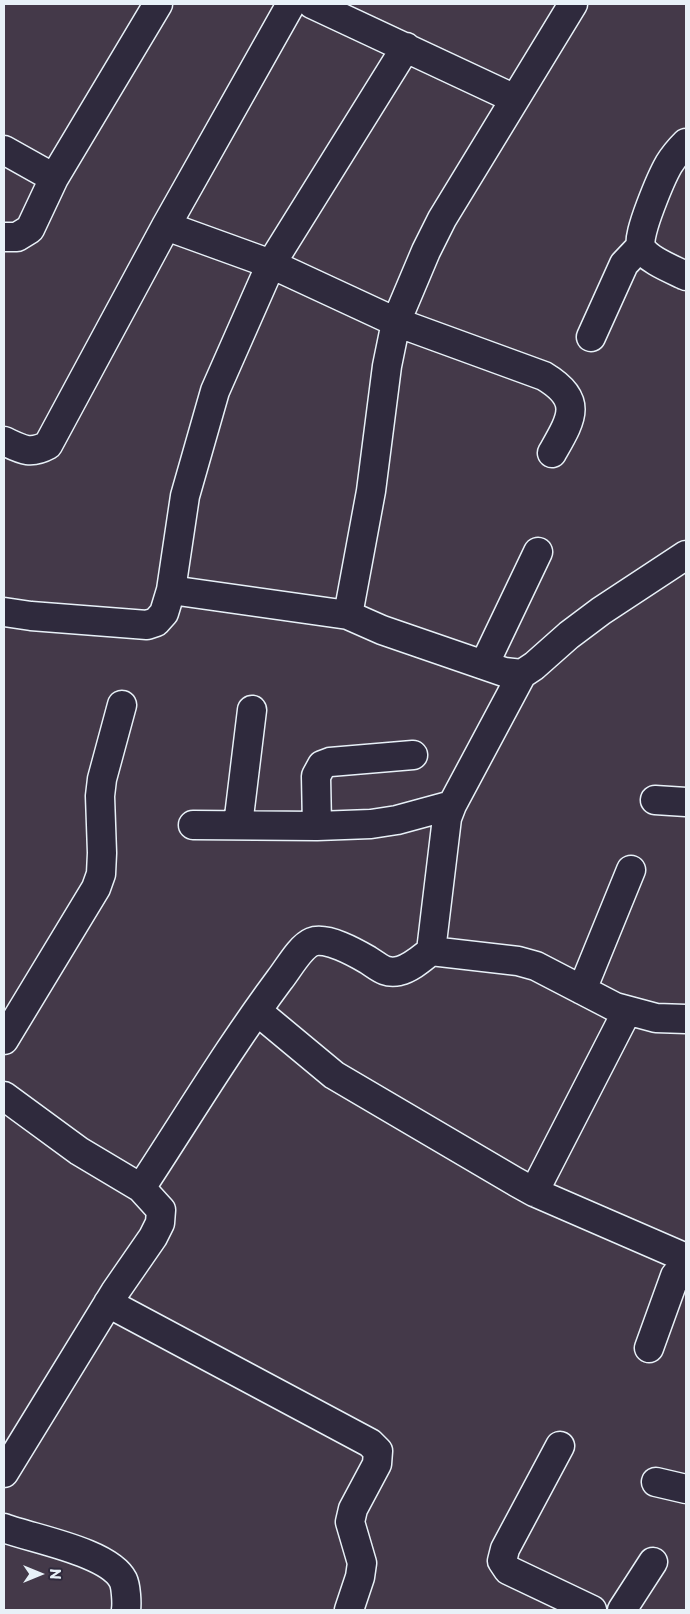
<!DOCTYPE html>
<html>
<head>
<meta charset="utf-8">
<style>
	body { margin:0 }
	#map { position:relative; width:690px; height:1614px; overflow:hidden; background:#443949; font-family:"Playpen Sans",sans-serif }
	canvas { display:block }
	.frame { position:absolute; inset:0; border:5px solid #e8f1f8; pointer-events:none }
	.north { position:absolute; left:15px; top:1549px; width:50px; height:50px; -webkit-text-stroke:4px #2f2a3d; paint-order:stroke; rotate:90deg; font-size:14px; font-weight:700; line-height:20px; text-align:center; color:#e8f1f8 }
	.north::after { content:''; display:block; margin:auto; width:18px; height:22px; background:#e8f1f8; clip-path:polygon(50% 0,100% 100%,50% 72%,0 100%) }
</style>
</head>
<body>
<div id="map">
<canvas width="690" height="1614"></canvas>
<div class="frame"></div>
<div class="north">N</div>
</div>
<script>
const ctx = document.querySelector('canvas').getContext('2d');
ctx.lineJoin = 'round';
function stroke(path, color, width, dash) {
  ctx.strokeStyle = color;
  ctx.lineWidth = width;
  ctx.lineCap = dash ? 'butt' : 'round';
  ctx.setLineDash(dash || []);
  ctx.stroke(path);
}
const minor = new Path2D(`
	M312 4 515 99
	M686 143C680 149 674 156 669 164 662 176 636 236 641 247 647 260 674 270 686 276
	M4 150 54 178
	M166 226 271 264 396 322 544 376C584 400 572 418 552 453
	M4 237H17L30 229 54 178 158 4
	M591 337 624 264 641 246
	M4 441C21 449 30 455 48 445L166 226 291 4
	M171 590 348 615 382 630 504 672 522 674 534 666 569 635 601 611 686 555
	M4 612 31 616 147 625 156 622 164 613 171 590 185 496 215 391 271 264 406 47
	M348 615 371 491 387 366 396 322 426 251 442 219 573 4
	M484 665 538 552
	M655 800 686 802
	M193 825 317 826 371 824 397 820 452 805
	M238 825 252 710
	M317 826 316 776 322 765 330 762 413 755
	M431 951 447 818 452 805 522 674
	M582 990 631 870
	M257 1011 334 1075 516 1182 534 1192 686 1258
	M4 1040 96 888 101 874 102 853 100 796 102 779 122 705
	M4 1096 79 1151 141 1188 161 1210 160 1223 153 1237 115 1292 4 1473
	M141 1188C187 1118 230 1046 280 979 288 969 300 947 312 942 326 936 356 953 368 960 379 967 385 974 399 971 411 968 422 958 431 951L518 961 536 966 615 1007 656 1018 686 1019
	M534 1192 627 1011
	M108 1303 370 1443 378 1451 377 1464 353 1509 350 1522 362 1563 360 1577 349 1610
	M649 1348 675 1276 686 1262
	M560 1446 505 1549 502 1561 508 1570 592 1610
	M656 1482 686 1489
	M4 1528C33 1539 109 1552 123 1580 126 1586 127 1603 126 1610
	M622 1610 653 1562`);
stroke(minor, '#e8f1f8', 31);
stroke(minor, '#2f2a3d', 28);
</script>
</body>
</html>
